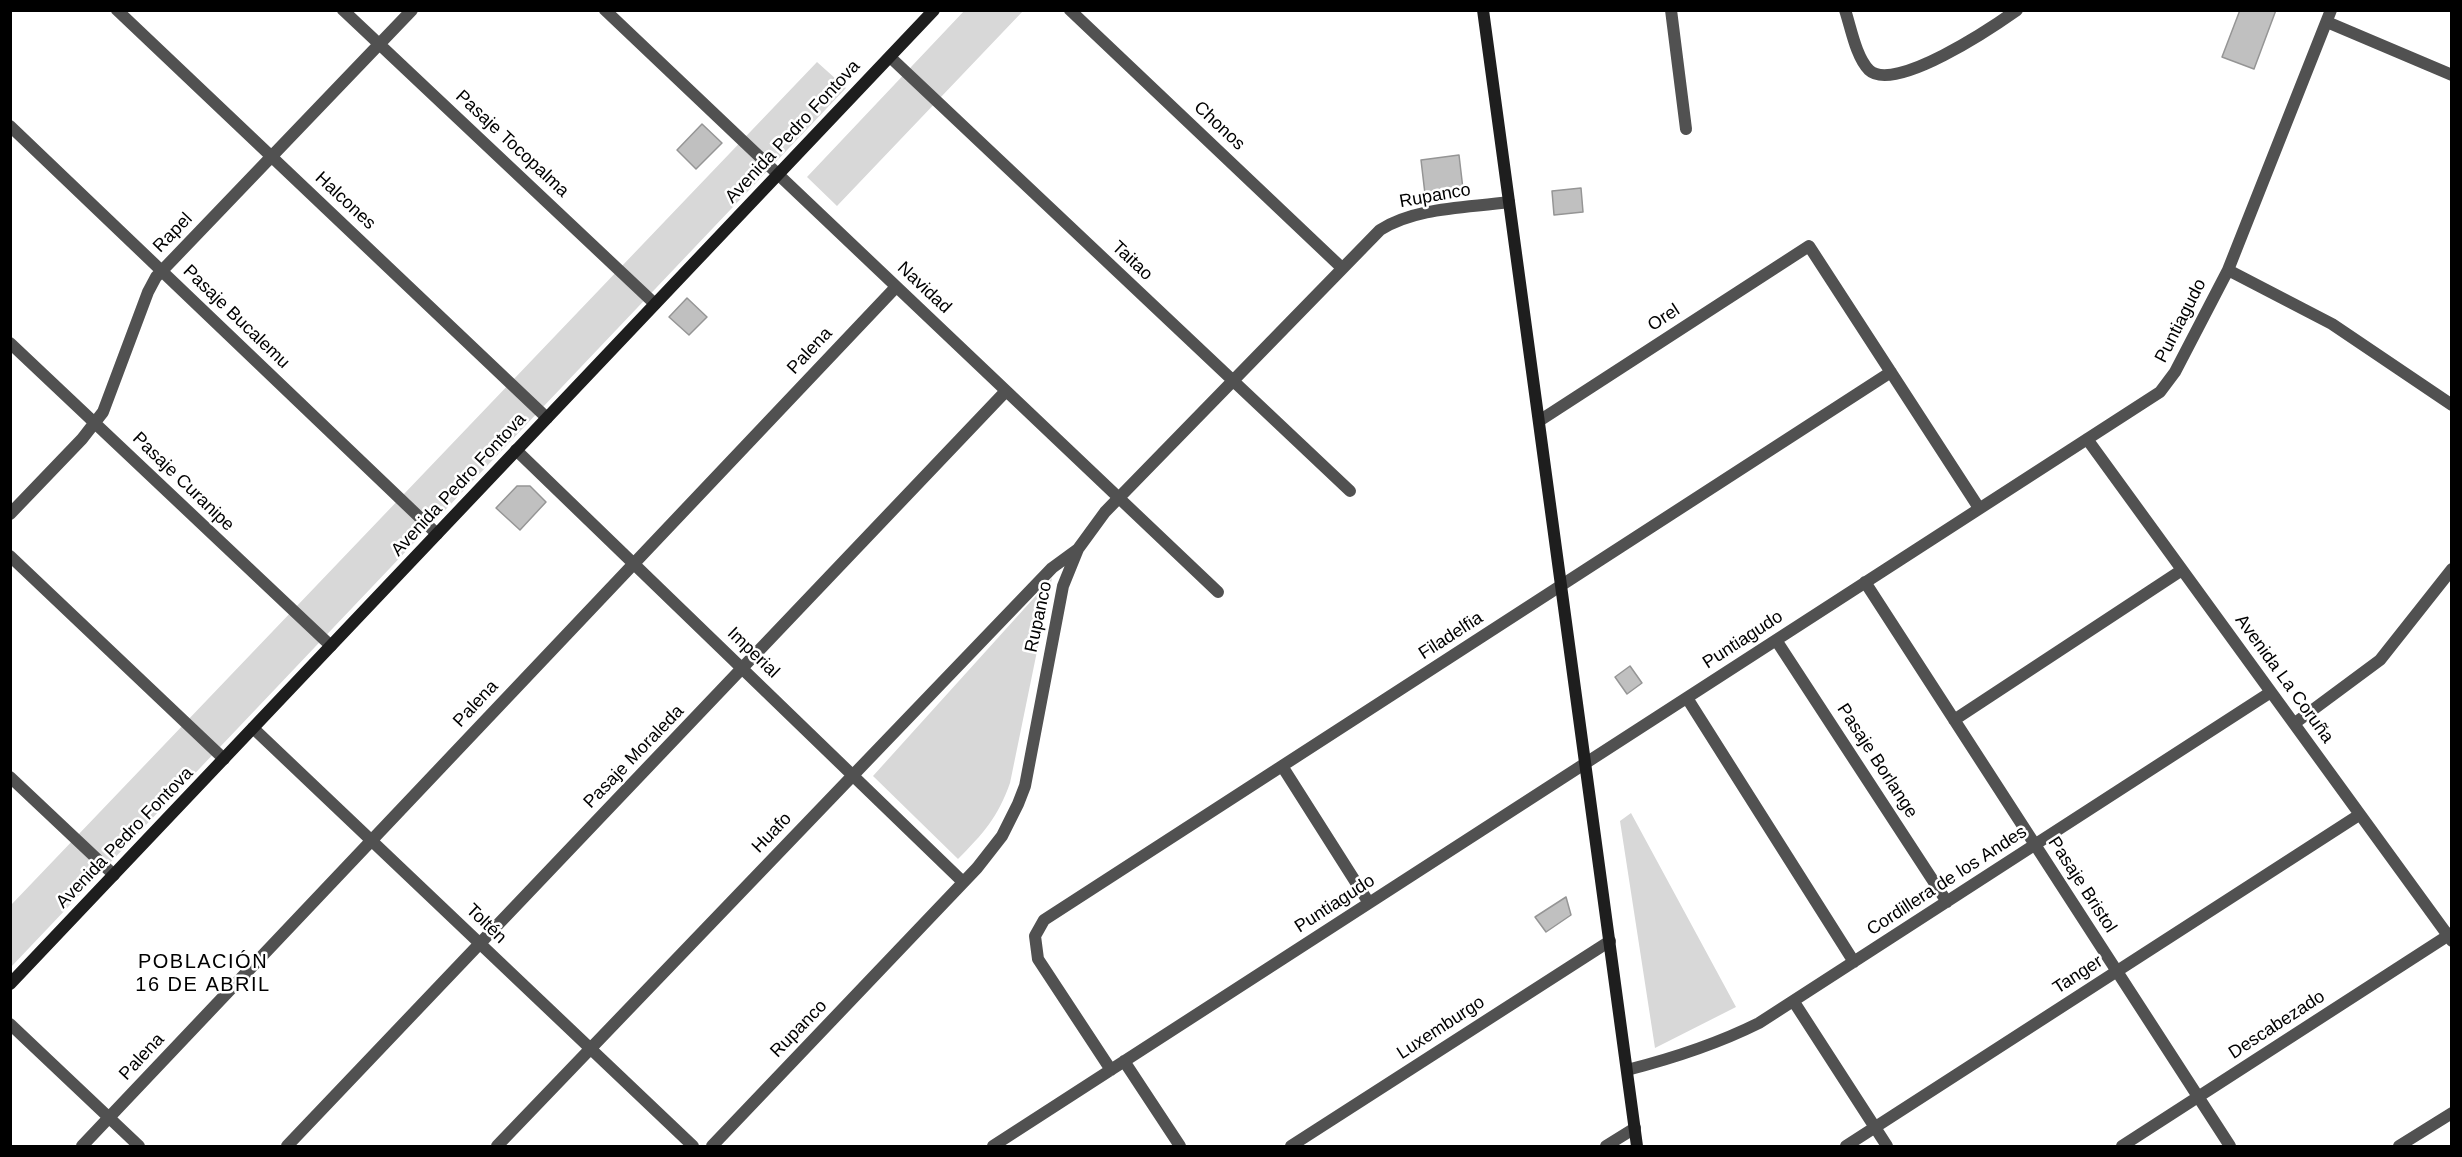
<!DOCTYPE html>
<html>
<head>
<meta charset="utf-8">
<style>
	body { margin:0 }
	#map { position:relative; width:2462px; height:1157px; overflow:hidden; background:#fff; font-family:Helvetica,sans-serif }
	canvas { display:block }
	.frame { position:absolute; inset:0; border:12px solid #000; pointer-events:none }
</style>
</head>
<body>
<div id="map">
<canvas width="2462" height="1157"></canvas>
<div class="frame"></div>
</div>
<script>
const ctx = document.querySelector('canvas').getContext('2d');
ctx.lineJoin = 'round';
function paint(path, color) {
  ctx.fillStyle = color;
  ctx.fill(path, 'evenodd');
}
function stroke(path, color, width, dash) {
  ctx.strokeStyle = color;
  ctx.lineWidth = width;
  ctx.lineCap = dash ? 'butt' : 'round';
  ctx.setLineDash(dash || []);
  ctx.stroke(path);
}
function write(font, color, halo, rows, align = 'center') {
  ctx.font = font + ' Helvetica,sans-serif';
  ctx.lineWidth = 5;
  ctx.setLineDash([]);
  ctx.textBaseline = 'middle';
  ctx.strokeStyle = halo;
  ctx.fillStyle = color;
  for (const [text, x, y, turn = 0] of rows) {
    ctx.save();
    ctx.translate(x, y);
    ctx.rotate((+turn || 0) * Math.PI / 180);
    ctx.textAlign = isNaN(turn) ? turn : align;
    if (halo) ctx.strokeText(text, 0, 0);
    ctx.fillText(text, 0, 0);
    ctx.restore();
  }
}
const green = new Path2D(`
	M964 11H1023L837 206 807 177Z
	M817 62 846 88 11 967V905Z
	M1052 578 1010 783C998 817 983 834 958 859L873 776Z
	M1631 813 1736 1007 1655 1048 1620 821Z`);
const building = new Path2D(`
	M2240 10H2276L2254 69 2222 57Z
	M702 124 722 143 696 169 677 150Z
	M1459 155 1463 189 1425 194 1421 160Z
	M1581 188 1583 212 1554 215 1552 191Z
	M687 298 707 317 689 335 669 317Z
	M517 486H530L546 502 520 530 496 508Z
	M1630 666 1642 683 1627 694 1615 677Z
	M1566 897 1571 915 1546 932 1535 917Z`);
const minor = new Path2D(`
	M117 10 547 418
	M343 10 655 304
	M605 10 1218 592
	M1070 10 1342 268
	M1671 10 1686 129
	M1845 10C1851 28 1856 57 1869 70 1894 94 1993 27 2017 10
	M2327 22 2452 75
	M890 57 1350 491
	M10 126 437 534
	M2228 270 2332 324 2452 405
	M10 343 331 646
	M1539 421 1809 246 1979 508
	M2087 439 2452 941
	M516 450 963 882
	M10 514 82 439 103 412 148 292 156 277 412 10
	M10 556 224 759
	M1865 582 2230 1146
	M1776 640 1947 902
	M1687 698 1854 962
	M1954 720 2182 570
	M2295 723 2380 660 2452 569
	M253 728 693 1146
	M1282 766 1369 903
	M10 777 114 875
	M1794 1002 1887 1146
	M10 1024 139 1146
	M1124 1061 1180 1146
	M1111 1070 1038 959 1035 936 1044 920 1891 372
	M1627 1070C1674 1058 1717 1044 1759 1023L2271 692
	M82 1146 896 287
	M287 1146 1006 391
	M497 1146 1052 568 1078 549
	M712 1146 977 868 1002 836 1018 804 1025 786 1063 586 1078 549 1105 512 1380 230C1416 207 1467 208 1509 202
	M993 1146 2160 392 2175 372 2228 270 2331 10
	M1291 1146 1610 941
	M1606 1146 1635 1128
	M1846 1146 2359 815
	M2122 1146 2452 933
	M2399 1146 2452 1113`);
const secondary = new Path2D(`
	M1483 10 1637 1146
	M10 984 934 10`);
const streetNames = [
	["Chonos",1219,126,43],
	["Avenida Pedro Fontova",793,132,-47],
	["Pasaje Tocopalma",512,144,43],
	["Rupanco",1435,196,-10],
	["Halcones",345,201,43],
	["Rapel",173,233,-46],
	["Taitao",1132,261,43],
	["Navidad",924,288,43],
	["Pasaje Bucalemu",236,317,44],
	["Orel",1664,318,-33],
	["Puntiagudo",2181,321,-63],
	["Palena",810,351,-47],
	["Pasaje Curanipe",183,482,44],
	["Avenida Pedro Fontova",459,485,-47],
	["Rupanco",1039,617,-78],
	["Filadelfia",1451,636,-33],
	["Puntiagudo",1743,640,-33],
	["Imperial",753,653,44],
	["Avenida La Coruña",2284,679,54],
	["Palena",476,704,-47],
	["Pasaje Moraleda",634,757,-46],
	["Pasaje Borlange",1877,761,57],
	["Huafo",772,833,-46],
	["Avenida Pedro Fontova",125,838,-46],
	["Cordillera de los Andes",1947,881,-33],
	["Pasaje Bristol",2082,885,57],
	["Puntiagudo",1335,904,-33],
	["Toltén",486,924,44],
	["Tanger",2078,975,-33],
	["Descabezado",2277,1025,-33],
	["Luxemburgo",1441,1028,-33],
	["Rupanco",799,1029,-46],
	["Palena",142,1057,-47]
];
const neighbourhoodNames = [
	["POBLACIÓN",203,962],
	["16 DE ABRIL",203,985]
];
paint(green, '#d8d8d8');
paint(building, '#c0c0c0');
stroke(building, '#959595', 1.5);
stroke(minor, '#515151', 12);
stroke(secondary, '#1e1e1e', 12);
write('18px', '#000', '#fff', streetNames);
ctx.letterSpacing = '1.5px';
write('20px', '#000', '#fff', neighbourhoodNames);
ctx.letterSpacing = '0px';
</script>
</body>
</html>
